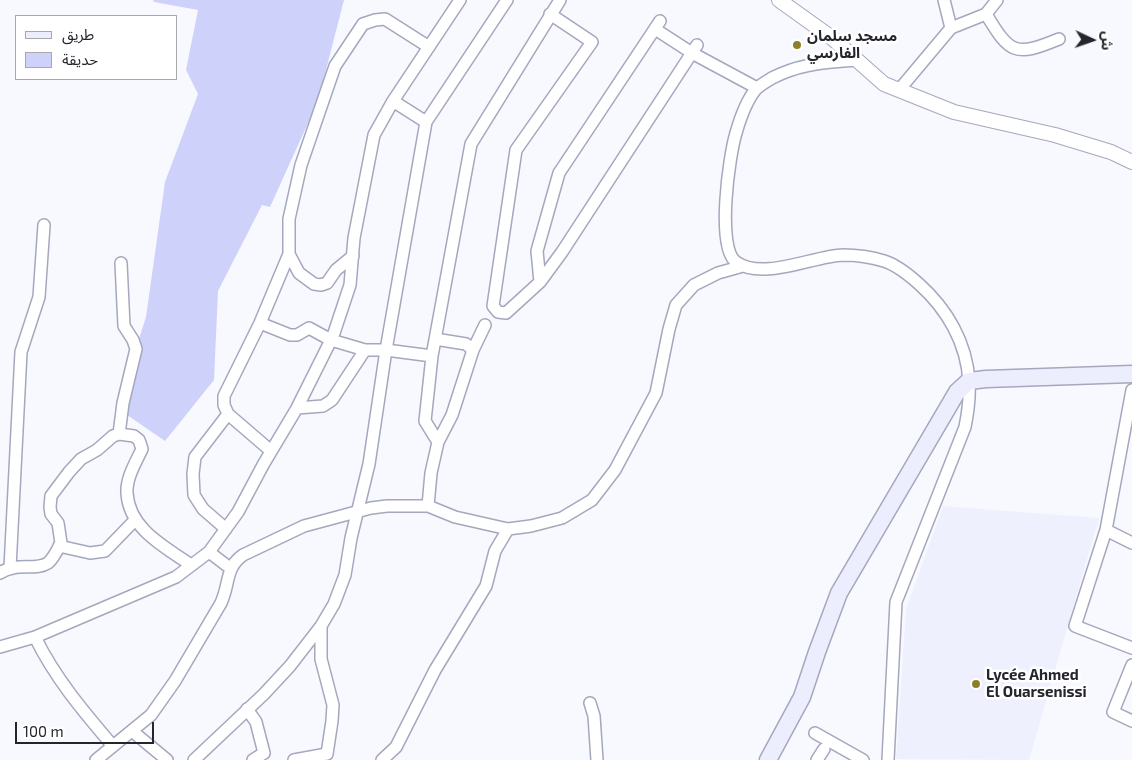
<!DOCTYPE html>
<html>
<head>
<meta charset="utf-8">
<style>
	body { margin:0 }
	#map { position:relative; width:1132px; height:760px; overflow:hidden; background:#f8f9fe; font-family:"Exo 2","Noto Sans Arabic",sans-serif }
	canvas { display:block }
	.legend { position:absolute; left:15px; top:15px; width:162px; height:65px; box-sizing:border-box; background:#fff; border:1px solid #a7a8ab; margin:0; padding:6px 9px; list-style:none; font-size:15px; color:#24252d }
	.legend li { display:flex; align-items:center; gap:10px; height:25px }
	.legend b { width:25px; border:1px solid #a7a8ab }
	.north { position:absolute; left:1067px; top:15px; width:50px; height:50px; -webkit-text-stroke:4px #fff; paint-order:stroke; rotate:93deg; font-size:14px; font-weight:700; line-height:20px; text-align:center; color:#24252d }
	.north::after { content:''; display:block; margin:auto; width:18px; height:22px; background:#24252d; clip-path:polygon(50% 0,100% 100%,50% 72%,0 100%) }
	.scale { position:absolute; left:15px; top:722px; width:139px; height:22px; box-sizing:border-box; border:2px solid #24252d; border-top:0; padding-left:6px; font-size:15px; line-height:18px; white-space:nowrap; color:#24252d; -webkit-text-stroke:4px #fff; paint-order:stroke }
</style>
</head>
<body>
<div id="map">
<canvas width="1132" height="760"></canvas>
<ul class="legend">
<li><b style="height:6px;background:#edeefd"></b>طريق</li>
<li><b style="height:14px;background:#ced1f9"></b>حديقة</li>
</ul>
<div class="north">ش</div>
<div class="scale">100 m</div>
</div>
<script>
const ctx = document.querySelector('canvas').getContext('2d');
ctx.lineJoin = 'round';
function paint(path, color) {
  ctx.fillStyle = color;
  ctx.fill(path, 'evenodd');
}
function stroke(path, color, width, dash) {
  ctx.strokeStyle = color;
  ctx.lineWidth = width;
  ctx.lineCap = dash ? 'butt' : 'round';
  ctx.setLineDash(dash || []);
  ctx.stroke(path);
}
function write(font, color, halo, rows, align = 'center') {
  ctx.font = font + ' "Exo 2","Noto Sans Arabic",sans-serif';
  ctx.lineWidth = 5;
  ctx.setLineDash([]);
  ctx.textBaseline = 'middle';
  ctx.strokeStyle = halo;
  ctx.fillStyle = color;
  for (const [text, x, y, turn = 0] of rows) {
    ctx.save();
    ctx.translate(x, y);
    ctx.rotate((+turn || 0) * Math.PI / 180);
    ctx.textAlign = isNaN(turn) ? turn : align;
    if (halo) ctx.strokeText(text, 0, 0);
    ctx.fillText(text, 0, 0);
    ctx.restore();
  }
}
const built = new Path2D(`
	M943 506 1099 518 1029 760 896 759 906 609Z`);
const green = new Path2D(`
	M153 0H344L318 101 270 207 262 205 218 291 214 380 165 441 117 408 146 317 165 182 198 94 186 70 198 10 154 2Z`);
const minor = new Path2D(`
	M944 0 951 28
	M997 0 986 14C1010 54 1015 57 1059 39
	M550 14 592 42 516 150 493 306 498 312 506 313 540 282 562 252 697 45
	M655 29 692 53 757 88
	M856 60C825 63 801 63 772 78 767 81 760 85 756 89 746 101 740 119 736 133 729 156 716 248 736 262 763 281 813 256 843 255 857 255 871 257 884 261 897 265 909 275 919 284 947 309 967 343 969 382 970 397 968 412 965 427L896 602 888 760
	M899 90 951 28 986 14
	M393 101 426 122
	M353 256 336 270 327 283 321 285 314 284 299 273 289 254V219L301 165 335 66 363 24 375 20 385 19 429 47
	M540 282 537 251 559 173 660 21
	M260 323 290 335H297L309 328 331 340 365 350H386L432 356 471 144 560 0
	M473 350 485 325
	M432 356 425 421 438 442
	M1132 390 1106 530 1075 626 1132 648
	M297 408 323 406 332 400 365 350
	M119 434 123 403 136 349 133 340 124 326 121 263
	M271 451 228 414 224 405V396L260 323 289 254
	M428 506 431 473 438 442 452 415 473 350 466 344 435 339
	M226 529 203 509 194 495 193 474 195 457 228 414
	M1106 530 1132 543
	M59 546 90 553 105 551 135 520
	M209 552 238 512 263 465 297 408 333 336 350 285 354 238 374 135 393 101 460 0
	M10 568 21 352 39 297 44 225
	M0 573C16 562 36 571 48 563 53 559 58 549 61 543L58 523 51 514 50 507 51 496 69 472 81 459 97 450 113 436 119 434 134 436 139 440 142 449C136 462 126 478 127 493 129 529 165 547 191 565
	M35 637C55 678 83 711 112 745
	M0 647 35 637 176 577 209 552 230 568
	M1132 665 1113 712 1132 721
	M590 703 594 716 597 760
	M247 709 256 722 264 753 253 760
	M132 731 167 760
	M815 733 863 760
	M96 760 151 715 175 681 221 603C230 583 225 568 243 555L304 526 371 508 387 506H428L455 517 508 529 531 526 562 518 592 500 615 470 656 393 669 329 676 305 694 285 718 273 743 266
	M194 760 264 694 290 666 321 626 334 604 345 575 351 538 369 464 386 350 426 122 507 0
	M294 760 327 754 332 721 333 705 321 659V626
	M382 760 396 747 435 670 486 586 495 551 508 529
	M817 760 824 749`);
const tertiary = new Path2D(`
	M779 0 832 38 884 84 954 112 1055 135 1111 152 1132 162`);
const secondary = new Path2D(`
	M768 760 802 697 817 652 839 593 957 392 969 381 986 379 1132 374`);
const markers = [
	[797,45,5,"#8c8129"],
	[976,684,5,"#8c8129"]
];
const poiNames = [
	["مسجد سلمان",807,36],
	["الفارسي",807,53],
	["Lycée Ahmed",986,675],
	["El Ouarsenissi",986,692]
];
paint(built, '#eff0fd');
paint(green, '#ced1f9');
stroke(minor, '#a5a7be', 14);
stroke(tertiary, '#a5a7be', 16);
stroke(secondary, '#a5a7be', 19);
stroke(minor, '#fff', 11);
stroke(tertiary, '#fff', 14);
stroke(secondary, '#edeefd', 16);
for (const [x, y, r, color] of markers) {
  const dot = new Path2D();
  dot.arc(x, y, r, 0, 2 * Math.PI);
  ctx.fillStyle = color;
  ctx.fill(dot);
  stroke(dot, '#fff', 2);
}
write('bold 15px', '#24252d', '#fff', poiNames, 'left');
</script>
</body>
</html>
